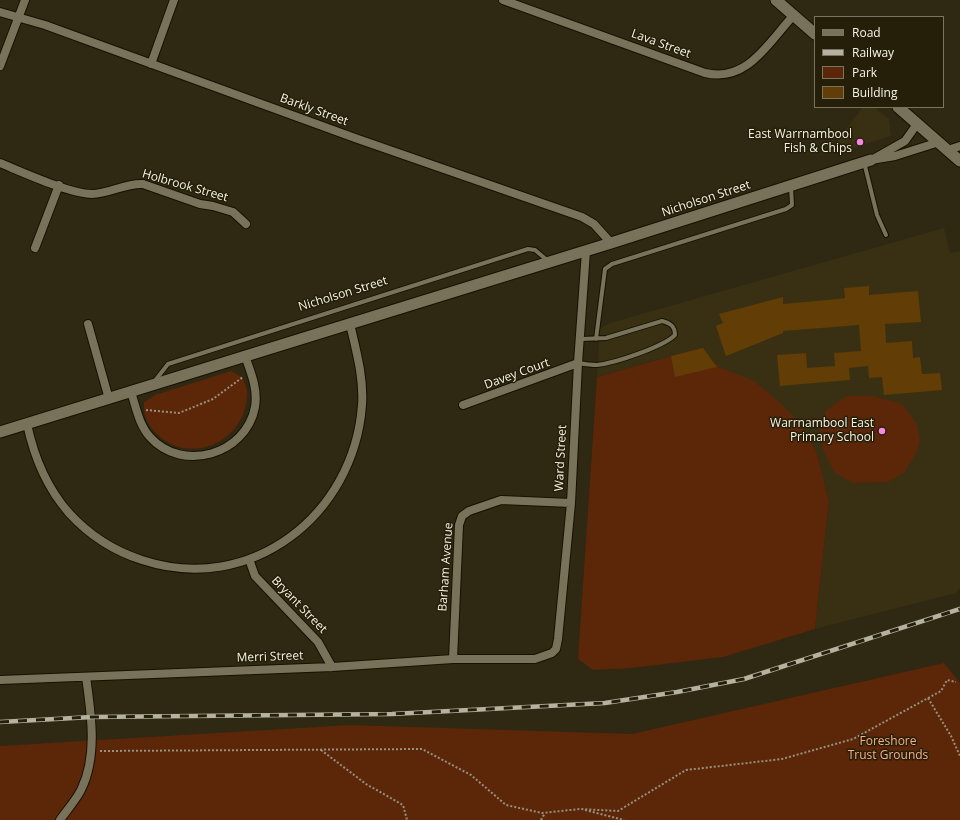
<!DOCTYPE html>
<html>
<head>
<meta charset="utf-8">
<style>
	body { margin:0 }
	#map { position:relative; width:960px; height:820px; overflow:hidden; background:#2f2812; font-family:"Open Sans",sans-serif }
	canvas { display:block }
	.legend { position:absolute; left:814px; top:16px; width:130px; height:92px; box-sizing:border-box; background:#251f09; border:1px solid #797461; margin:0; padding:5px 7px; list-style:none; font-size:12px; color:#f8f3e6 }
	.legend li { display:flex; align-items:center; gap:8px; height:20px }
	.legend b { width:20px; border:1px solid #797461 }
</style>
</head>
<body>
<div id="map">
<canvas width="960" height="820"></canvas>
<ul class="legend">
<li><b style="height:5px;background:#79725a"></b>Road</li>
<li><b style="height:5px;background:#b7b1a1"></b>Railway</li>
<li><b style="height:11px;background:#5c2608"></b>Park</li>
<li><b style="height:11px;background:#623d05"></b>Building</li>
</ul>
</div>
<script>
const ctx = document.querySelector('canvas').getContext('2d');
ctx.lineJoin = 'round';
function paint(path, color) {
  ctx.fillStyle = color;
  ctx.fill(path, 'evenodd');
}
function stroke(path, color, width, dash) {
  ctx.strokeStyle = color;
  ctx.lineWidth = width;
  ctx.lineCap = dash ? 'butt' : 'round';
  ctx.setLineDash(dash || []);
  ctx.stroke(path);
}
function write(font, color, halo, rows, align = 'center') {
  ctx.font = font + ' "Open Sans",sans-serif';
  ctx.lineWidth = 3;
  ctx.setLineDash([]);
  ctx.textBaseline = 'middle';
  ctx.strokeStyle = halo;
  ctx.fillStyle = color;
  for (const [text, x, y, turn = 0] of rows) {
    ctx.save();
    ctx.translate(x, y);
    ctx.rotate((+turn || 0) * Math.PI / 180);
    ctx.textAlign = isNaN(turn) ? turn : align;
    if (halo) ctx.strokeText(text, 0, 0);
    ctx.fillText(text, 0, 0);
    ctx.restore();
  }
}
const built = new Path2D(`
	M863 107H874L889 119 891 136 838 153 835 143Z
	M944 228 950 253 960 251V588L956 593 815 629 829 501 817 453 809 440 731 372 719 367 700 348 597 377 600 328 610 323Z`);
const green = new Path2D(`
	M700 348 719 367 754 381 780 403 799 422 817 453 829 501 815 629 723 657 631 668 593 670 578 659 597 377Z
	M231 371 242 377C244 382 248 389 247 395 246 442 188 468 155 432 146 422 143 414 144 402L155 395Z
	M846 396H873L902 404 916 422 920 440 916 453 904 473 888 482 854 483 835 473 824 452 819 430 826 411Z
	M944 663 960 683V820H0V746L350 725 632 734Z`);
const building = new Path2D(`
	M869 286V295L918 291 921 322 885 324 886 343 912 341 913 358 920 357 922 374 940 373 942 390 884 395 882 377 869 378 868 366 849 368 850 380 780 386 777 355 806 353 807 368 835 366 834 353 861 351 859 325 783 331V333L726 356 716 326 723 323 719 314 783 297V304L838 299 845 298 844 288Z
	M703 348 717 367 675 377 671 356Z`);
const path = new Path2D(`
	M146 410 179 413 213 399 243 377
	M928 698 951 736 960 756
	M321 750 366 784 403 805 407 820
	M100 751 422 749 471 775 506 805 542 813 580 809 618 811 686 770 782 759 853 739 941 691 947 680 956 682
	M585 810 624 820
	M541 820 545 813`);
const lane = new Path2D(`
	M864 162 877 215 886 235
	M596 339 605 269 612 264 786 209 792 205 791 187
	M578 363C584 364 591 365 597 365 615 363 663 347 675 335 675 326 670 323 662 321L606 338 581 339
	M154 382 168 364 528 249 535 250 548 261`);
const street = new Path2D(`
	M503 0 705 73C747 83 768 43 793 16
	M0 12 45 25 355 138 582 217 594 224 611 243
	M151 64 174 0
	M0 66 25 0
	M948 150 960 146
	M875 158 905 141 917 124
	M871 160 895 156 939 142
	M0 163C22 172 70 194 92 194 109 194 125 183 143 184L200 204 213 206 233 212 246 224
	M35 248 59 185
	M88 324 109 399
	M131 392C136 407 139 425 150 437 182 473 246 455 255 407 258 389 251 373 245 356
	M463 405 578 363
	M27 424C34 457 46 487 69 513 89 535 114 551 142 560 251 596 354 515 362 405 364 378 356 350 350 324
	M249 559 255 576 318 642 332 667
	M453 659 459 525 462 516 469 511 501 500 571 503
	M0 680 332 667 453 659H535L552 653 556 649 558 639 571 503 578 363 586 251
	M60 820C67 810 76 800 81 790 98 756 91 713 86 677`);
const secondary = new Path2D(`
	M776 0 815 34
	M898 107 960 161
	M0 432 611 243 871 160`);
const rail = new Path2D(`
	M0 722 92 717 392 714 605 703 677 692 744 679 960 609`);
const markers = [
	[860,142,4,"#fc86e4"],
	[882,431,4,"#fc86e4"]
];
const streetNames = [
	["Lava Street",661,44,20],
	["Barkly Street",314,110,20],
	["Holbrook Street",185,186,16],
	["Nicholson Street",706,199,-18],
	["Nicholson Street",343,294,-17],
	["Davey Court",517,374,-20],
	["Ward Street",561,458,-87],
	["Barham Avenue",446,567,-86],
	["Bryant Street",299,605,46],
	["Merri Street",270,657,-2]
];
const poiNames = [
	["East Warrnambool",852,135],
	["Fish & Chips",852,149],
	["Warrnambool East",874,424],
	["Primary School",874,438]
];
const parkNames = [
	["Foreshore",888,742],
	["Trust Grounds",888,756]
];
paint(built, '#393013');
paint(green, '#5c2608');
paint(building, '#623d05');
stroke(lane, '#171100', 6);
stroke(street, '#171100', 10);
stroke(secondary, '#171100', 13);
stroke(path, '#979180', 2, [2, 2]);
stroke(lane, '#79725a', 4);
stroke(street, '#79725a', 8);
stroke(secondary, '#79725a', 11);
stroke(rail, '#b7b1a1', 4.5);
stroke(rail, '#251f09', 3, [9]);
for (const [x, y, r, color] of markers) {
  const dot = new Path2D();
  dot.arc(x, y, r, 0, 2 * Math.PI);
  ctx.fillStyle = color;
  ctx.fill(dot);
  stroke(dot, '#251f09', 1.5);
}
write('12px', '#f8f3e6', '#251f09', streetNames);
write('12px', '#f8f3e6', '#251f09', poiNames, 'right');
write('12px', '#fcac87', '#251f09', parkNames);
</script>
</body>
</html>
